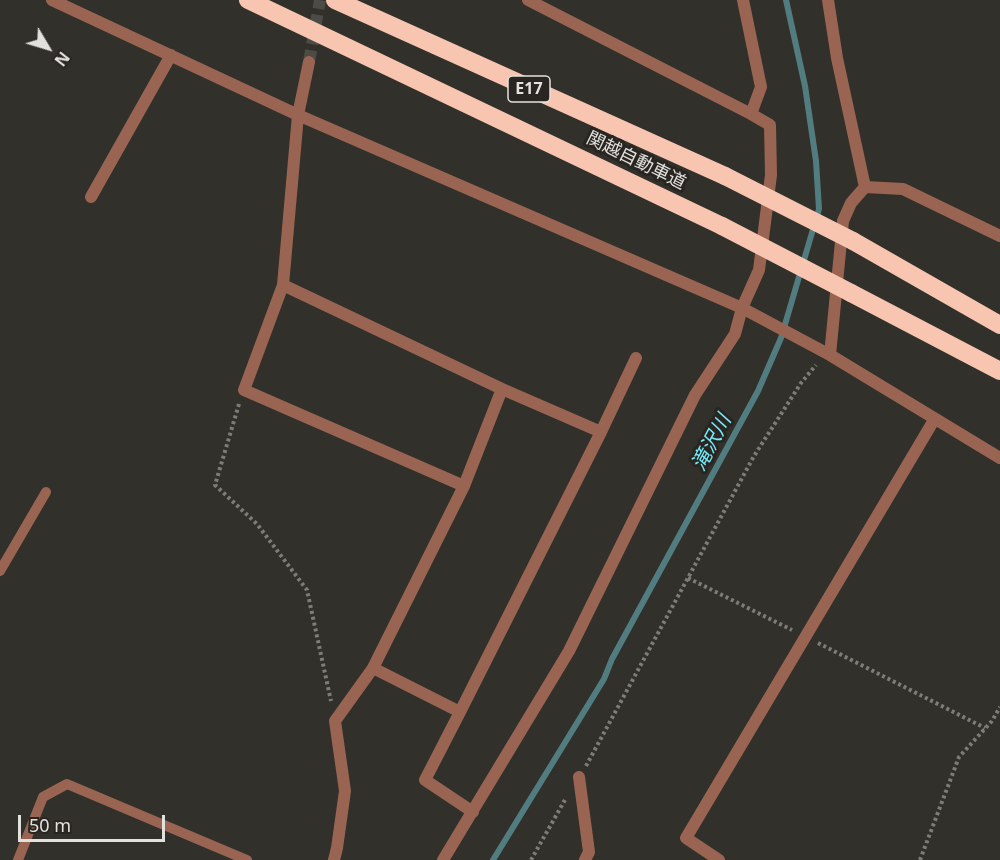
<!DOCTYPE html>
<html>
<head>
<meta charset="utf-8">
<style>
	body { margin:0 }
	#map { position:relative; width:1000px; height:860px; overflow:hidden; background:#32302b; font-family:"Noto Sans",sans-serif }
	canvas { display:block }
	.north { position:absolute; left:18px; top:18px; width:60px; height:60px; -webkit-text-stroke:4px #292621; paint-order:stroke; rotate:128deg; font-size:16px; font-weight:700; line-height:24px; text-align:center; color:#e3e1de }
	.north::after { content:''; display:block; margin:auto; width:21px; height:27px; background:#e3e1de; clip-path:polygon(50% 0,100% 100%,50% 72%,0 100%) }
	.scale { position:absolute; left:18px; top:815px; width:147px; height:27px; box-sizing:border-box; border:3px solid #e3e1de; border-top:0; padding-left:8px; font-size:18px; line-height:21px; white-space:nowrap; color:#e3e1de; -webkit-text-stroke:4px #292621; paint-order:stroke }
</style>
</head>
<body>
<div id="map">
<canvas width="1000" height="860"></canvas>
<div class="north">N</div>
<div class="scale">50 m</div>
</div>
<script>
const ctx = document.querySelector('canvas').getContext('2d');
ctx.lineJoin = 'round';
function stroke(path, color, width, dash) {
  ctx.strokeStyle = color;
  ctx.lineWidth = width;
  ctx.lineCap = dash ? 'butt' : 'round';
  ctx.setLineDash(dash || []);
  ctx.stroke(path);
}
function write(font, color, halo, rows, align = 'center') {
  ctx.font = font + ' "Noto Sans","Noto Sans JP",sans-serif';
  ctx.lineWidth = 6;
  ctx.setLineDash([]);
  ctx.textBaseline = 'middle';
  ctx.strokeStyle = halo;
  ctx.fillStyle = color;
  for (const [text, x, y, turn = 0] of rows) {
    ctx.save();
    ctx.translate(x, y);
    ctx.rotate((+turn || 0) * Math.PI / 180);
    ctx.textAlign = isNaN(turn) ? turn : align;
    if (halo) ctx.strokeText(text, 0, 0);
    ctx.fillText(text, 0, 0);
    ctx.restore();
  }
}
const stream = new Path2D(`
	M493 860 604 679 612 659 758 391 781 338 819 209 816 161 805 86 786 0`);
const streetTunnel = new Path2D(`
	M309 62 320 0`);
const path = new Path2D(`
	M239 404 215 485 257 524 307 590 331 701
	M688 578 792 630
	M818 643 985 728
	M586 766 754 456 801 383 816 365
	M531 860 566 798
	M920 860 959 757 992 721 1000 707`);
const lane = new Path2D(`
	M0 571 46 492
	M18 860 43 797 67 784 247 860`);
const street = new Path2D(`
	M52 0 298 115 742 308 830 355 1000 458
	M528 0 751 114 761 87 743 0
	M828 0 837 58 865 187
	M309 62 298 115 283 285 244 390 464 486
	M91 197 171 55
	M283 285 502 389 601 432 460 712 373 668 464 486 502 389
	M830 355 843 221 851 203 865 187 903 189 1000 236
	M601 432 636 358
	M460 712 425 780 473 812
	M579 777 589 852 585 860
	M334 860 337 848 345 791 335 721 373 668
	M443 860 569 651 695 395 735 334 742 308 759 270 771 175 770 125 751 114
	M719 860 686 838 934 420`);
const highway = new Path2D(`
	M248 0 722 226
	M335 0 725 176
	M853 241 1000 325
	M851 293 1000 371`);
const highwayBridge = new Path2D(`
	M725 176 853 241
	M722 226 851 293`);
const shields = [
	[529,89,42]
];
const shieldNames = [
	["E17",529,89]
];
const streetNames = [
	["関越自動車道",636,161,26]
];
const waterNames = [
	["滝沢川",712,443,-62]
];
stroke(stream, '#517d81', 6);
stroke(streetTunnel, '#4d4b46', 12, [12, 6]);
stroke(path, '#7e7c78', 4, [3, 3]);
stroke(lane, '#996552', 10);
stroke(street, '#996552', 12);
stroke(highway, '#f8c5b1', 18);
stroke(highwayBridge, '#f8c5b1', 18);
for (const [x, y, w] of shields) {
  const box = new Path2D();
  box.roundRect(x - w / 2, y - 13, w, 26, 4.5);
  ctx.fillStyle = '#292621';
  ctx.fill(box);
  stroke(box, '#e3e1de', 1.5);
}
write('bold 16px', '#e3e1de', null, shieldNames);
write('18px', '#e3e1de', '#292621', streetNames);
write('italic 20px', '#78ebfb', '#292621', waterNames);
</script>
</body>
</html>
